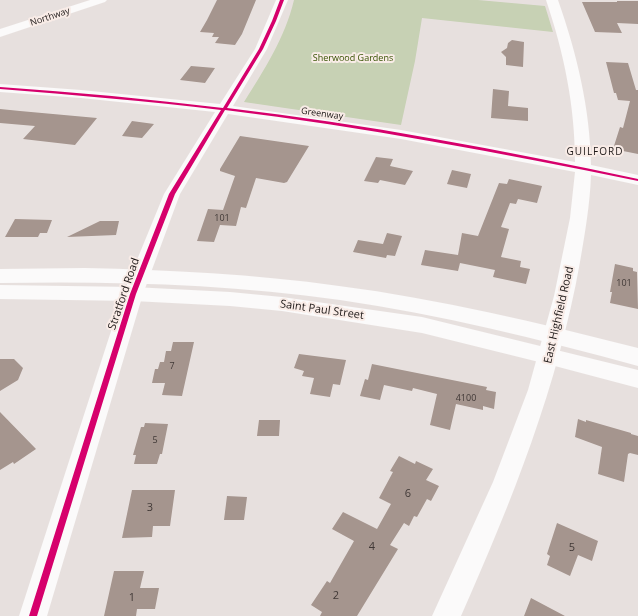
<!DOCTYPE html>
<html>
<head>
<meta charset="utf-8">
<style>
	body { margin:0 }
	canvas { display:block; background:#e7e0de }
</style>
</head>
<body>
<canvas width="638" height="616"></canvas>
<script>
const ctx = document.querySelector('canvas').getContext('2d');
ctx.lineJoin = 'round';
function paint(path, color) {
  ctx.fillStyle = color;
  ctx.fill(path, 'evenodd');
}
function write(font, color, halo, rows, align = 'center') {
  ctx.font = font + ' "Open Sans",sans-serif';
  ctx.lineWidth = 4;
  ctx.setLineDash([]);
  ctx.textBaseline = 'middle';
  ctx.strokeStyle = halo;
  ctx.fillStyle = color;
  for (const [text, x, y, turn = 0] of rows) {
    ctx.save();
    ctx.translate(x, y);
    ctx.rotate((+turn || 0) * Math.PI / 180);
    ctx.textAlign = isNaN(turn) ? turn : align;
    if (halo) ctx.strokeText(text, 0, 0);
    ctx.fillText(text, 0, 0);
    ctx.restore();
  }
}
const green = new Path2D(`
	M294 0H478L545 6 553 32 422 18 415 61 401 125 244 102C264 70 285 38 294 0Z`);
const building = new Path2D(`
	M217 0H256L242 34 235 45 215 43 219 37H212L214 33 200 32 207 20Z
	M617 1H638V24L617 23 622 33 595 32 582 2H617Z
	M512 40 524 42 523 67 506 65V57L501 52 507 48 508 43Z
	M606 62 628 63 636 90H638V154L613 149 620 127 623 128 630 101 618 100 616 93H614Z
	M191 66 215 68 205 83 180 80Z
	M493 89 509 91 508 106 528 108V121L491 118Z
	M0 109 20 111 97 118 75 145 23 139 35 126 0 123Z
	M132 121 154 124 142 138 122 136Z
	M240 136 309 146 287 182 284 183 256 178 246 208 241 207 236 226 220 225 214 242 197 241 208 209 223 210 235 176 220 171V169Z
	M376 157 393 159 390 166 413 171 405 185 380 180 378 183 364 181Z
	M452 170 471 174 467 188 447 184Z
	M509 179 542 186 537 203 518 199 516 204 510 203 501 227 509 229 501 257 521 261 520 267 530 269 526 284 493 277 495 270 460 263 458 271 421 265 425 250 458 255 462 233 478 236 499 183 507 184Z
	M15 219 52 220 47 233H40L38 237H5Z
	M100 221H119L116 235 67 237Z
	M387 233 402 236 395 256 387 255 386 258 353 252 358 240 383 244Z
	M615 264 633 268V271L637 272 638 309 610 303 612 292H610Z
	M173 342H194L182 396 162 395 165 383H152L155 369H158L160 362H164L166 351H171Z
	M299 354 346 360 340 385 333 384 330 397 310 394 314 378 302 376 304 371 294 368Z
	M0 359H14L23 368 18 380 0 391Z
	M372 364 487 387 486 390 496 392 494 409 483 406V410L456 404 450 430 430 425 437 394 413 388 412 391 384 385 380 400 360 396 365 379 368 380Z
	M0 412 36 449 14 464 13 462 0 470Z
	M578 419 586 422V420L631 433V434L638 436V455L630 453 628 454 624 482 598 474 602 447 575 437Z
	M259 420H280L279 436H257Z
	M145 423 168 424 162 454H160L157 464H134L136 455H133L141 427H144Z
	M399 456 415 464 416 461 433 469 426 480 439 486 431 501 427 499 417 517 414 516 409 526 404 523 390 545 398 549 357 616H320L322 612 311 605 327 581 330 583 354 541 332 529 343 512 377 529 391 504 379 498 393 472 390 471Z
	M132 490H175L170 526H153L152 537 122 538Z
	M227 496 247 497 244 520H224Z
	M557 523 598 541 592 561 578 555 570 576 547 565 550 556 547 554Z
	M114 571H144L140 588H159L155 609H137L136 616H104Z
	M531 598 565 616H524Z`);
const street = new Path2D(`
	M90 0H107L105 2 0 37V29Z
	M276 0H288L267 49 233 106 401 130 575 162C575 106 564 53 546 0H558C577 54 590 108 591 165L638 175V185L591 175C590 204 585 233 580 262 558 386 512 501 461 616H432L493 482 528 390 554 296 570 218 575 172 401 139 228 114 180 194 143 294 47 616H19L123 294 164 194 215 112 81 98 0 92V84L81 90 220 104 255 49Z`);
const primary = new Path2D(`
	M85 268C170 270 254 274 339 286 440 299 539 323 638 348V366C540 339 441 315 340 300 227 284 114 281 0 283V269Z
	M0 285 133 287 230 292 282 297 422 317 638 370V388L551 365 422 333 282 311 230 306 133 301 0 299Z`);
const cycleway = new Path2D(`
	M280 0H284L276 21 263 49 227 108C365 124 502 150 638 179V181C501 153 364 127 225 110L175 194 136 294 37 616H29L130 294 169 194 221 110C148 101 74 95 0 89V87C75 92 149 99 223 108L259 49 272 21Z`);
const farStreetnames = [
	["Northway",50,17,-18],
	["Greenway",322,114,8]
];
const farParknames = [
	["Sherwood Gardens",353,58]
];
const numberNames = [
	["101",222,218],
	["101",624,283],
	["7",172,366],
	["4100",466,398],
	["5",155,440]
];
const farNeighbourhoodnames = [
	["GUILFORD",595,152]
];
const streetNames = [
	["Stratford Road",124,294,-71],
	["Saint Paul Street",322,310,8],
	["East Highfield Road",559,315,-77]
];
const nearNumbernames = [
	["6",408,494],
	["3",150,508],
	["4",372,547],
	["5",572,548],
	["2",336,596],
	["1",132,598]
];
paint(green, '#c7d1b4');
paint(building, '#a5958e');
paint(street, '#fbfafa');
paint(primary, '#fbfafa');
paint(cycleway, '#d6006c');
write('9px', '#1e1918', '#f9ece7', farStreetnames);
write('9px', '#365100', '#f9ece7', farParknames);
write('9px', '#403836', null, numberNames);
ctx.letterSpacing = '1px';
write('10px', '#1e1918', '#f9ece7', farNeighbourhoodnames);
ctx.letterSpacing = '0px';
write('11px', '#1e1918', '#f9ece7', streetNames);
write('11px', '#403836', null, nearNumbernames);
</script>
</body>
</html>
